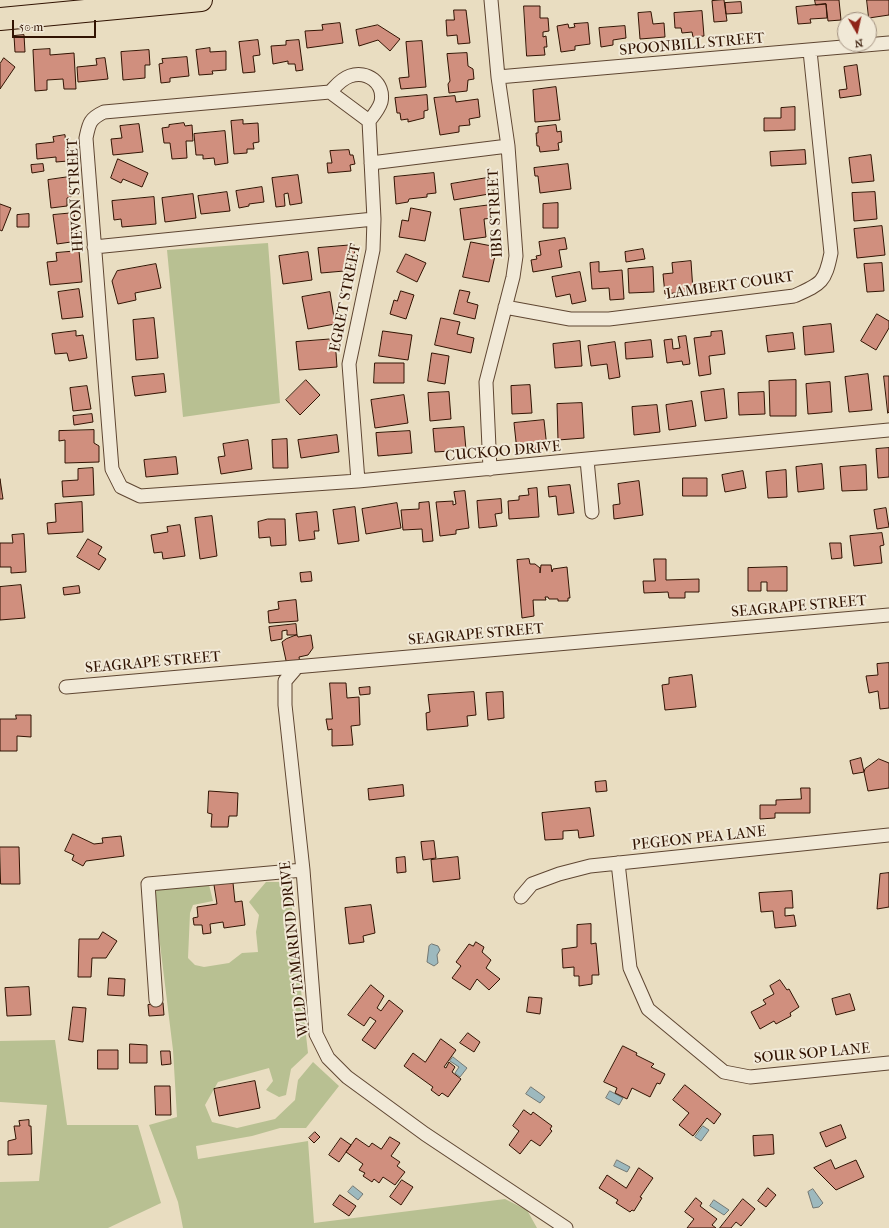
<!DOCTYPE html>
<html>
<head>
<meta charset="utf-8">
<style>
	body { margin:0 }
	#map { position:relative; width:889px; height:1228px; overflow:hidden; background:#e9ddc1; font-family:"IM FELL French Canon",serif }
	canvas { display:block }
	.north { position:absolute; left:837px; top:12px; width:40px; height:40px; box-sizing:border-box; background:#f1e9d7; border:1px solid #a49382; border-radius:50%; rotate:171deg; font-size:11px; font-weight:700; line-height:16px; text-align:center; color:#311302 }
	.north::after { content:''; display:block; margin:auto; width:14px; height:18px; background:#8f2418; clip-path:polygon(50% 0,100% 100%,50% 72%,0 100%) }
	.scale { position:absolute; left:12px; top:20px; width:84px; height:18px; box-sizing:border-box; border:2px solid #311302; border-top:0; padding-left:5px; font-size:12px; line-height:14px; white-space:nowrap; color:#311302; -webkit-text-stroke:3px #f1e9d7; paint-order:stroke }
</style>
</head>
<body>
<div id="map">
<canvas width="889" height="1228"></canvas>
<div class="north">N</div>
<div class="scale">50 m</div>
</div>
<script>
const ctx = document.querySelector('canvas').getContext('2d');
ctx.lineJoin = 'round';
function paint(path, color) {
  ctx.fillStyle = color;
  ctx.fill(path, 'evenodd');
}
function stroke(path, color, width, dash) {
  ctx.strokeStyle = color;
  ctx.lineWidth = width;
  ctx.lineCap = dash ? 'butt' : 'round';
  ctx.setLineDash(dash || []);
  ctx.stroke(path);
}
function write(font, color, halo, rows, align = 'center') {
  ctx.font = font + ' "IM FELL French Canon",serif';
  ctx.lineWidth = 4;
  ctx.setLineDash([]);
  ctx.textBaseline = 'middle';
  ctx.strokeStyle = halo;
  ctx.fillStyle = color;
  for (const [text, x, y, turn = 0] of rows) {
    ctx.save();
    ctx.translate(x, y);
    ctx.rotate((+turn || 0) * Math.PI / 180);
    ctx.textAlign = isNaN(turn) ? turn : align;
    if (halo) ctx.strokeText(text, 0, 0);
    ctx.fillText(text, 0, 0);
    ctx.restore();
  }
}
const green = new Path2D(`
	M268 243 280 403 183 417 167 250Z
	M266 882H289L308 1053 291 1069 286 1095 279 1097 266 1090 273 1081 269 1068 218 1082 205 1105 212 1122 237 1128 275 1119 295 1100 298 1080 313 1062 339 1086 306 1128H280L252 1136 196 1146 198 1159 308 1141 314 1223 505 1199 527 1210 537 1228H183L178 1202 149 1125 177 1117 173 1050 153 887 209 885 213 901 193 905 190 913 188 958 195 965 204 967 229 963 242 953 258 952 256 932 259 915 249 902Z
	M55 1040 67 1125H138L161 1203 108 1228H0V1182L39 1181 47 1105 0 1102V1041Z`);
const water = new Path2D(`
	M432 944 438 946 440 950 437 955 438 963 434 966 427 962 429 946Z
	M453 1057 467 1068 460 1077 455 1073 459 1067 450 1061Z
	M531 1087 545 1097 540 1103 526 1094Z
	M610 1091 623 1098 619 1105 606 1098Z
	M703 1126 709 1130 701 1141 695 1137Z
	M617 1160 630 1167 627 1172 614 1166Z
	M353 1186 363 1194 358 1200 348 1192Z
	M813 1189 823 1203 819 1207 813 1208 808 1192Z
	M714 1200 729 1210 724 1215 710 1206Z`);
const building = new Path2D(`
	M724 0 727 21 714 22 712 1Z
	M815 0H839L841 20 828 21 826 4 816 5Z
	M867 0H889V15L869 18Z
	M741 2 742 13 726 14 725 3Z
	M826 4 827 18 810 19 811 23 798 24 796 7Z
	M524 6H540V18H548L549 31 543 32V37L546 36 547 47H544L545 55 527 56Z
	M454 10H466L470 43 458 44 457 35 447 36 446 20H454Z
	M702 11 704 36 693 37 692 32 682 33 681 28H675L674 13Z
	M651 12 653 24 664 23 665 37 640 39 638 13Z
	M340 23 343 43 307 48 305 31 323 30 322 25Z
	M588 23 590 44 575 46V50L561 52 557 26 568 24 569 28 575 27 574 24Z
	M378 25 400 39 390 51 378 40 359 46 356 30Z
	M625 26 626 38 613 40V45L601 47 599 28Z
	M24 35 25 52H15L14 36Z
	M258 40 260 55 253 56 255 72 243 73 239 42Z
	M299 40 303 70 296 71 295 64H288V61L273 64 271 46 286 45V41Z
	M422 41 426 87 401 89 399 78 409 77 406 42Z
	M210 48V52L226 51V70L212 71 213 74 199 75 196 50Z
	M50 49V55L74 53 76 89H64L63 79 47 80V90L35 91 33 50Z
	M149 50 150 65H145V78L123 80 121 52Z
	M467 53 468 66 473 69 474 79 468 80 467 91 449 93 448 84 450 81 447 54Z
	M187 57 189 76 170 78V82L161 83 159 64 163 63 162 59Z
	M4 58 15 67 0 89V64Z
	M105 58 108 79 78 82 77 67 97 65 96 59Z
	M857 65 861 95 840 98 839 90 847 89 844 67Z
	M556 87 560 120 535 122 533 90Z
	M427 95 428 110 424 111V118L408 122V119L401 120 400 113H397L395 98Z
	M455 96 456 102 478 99 480 117 469 119 470 125 459 126V132L440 135 434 98Z
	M795 107V130L764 131V118H781V108Z
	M243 120V124L258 123 259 142 253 143 254 149H247V153L234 154 231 121Z
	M184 123 185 126 192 125 193 141H186L187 158 172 159 170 143H164L162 128 169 127V125Z
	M139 124 143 152 113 155 111 139 122 138 120 126Z
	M556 125 557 132 561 131 562 142 558 143 559 150 540 152 539 146H537L536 133H538V127Z
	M225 131 228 163 215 165 214 158 203 159V155H196L194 134Z
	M65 135 68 161 56 162V157L37 159 36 144 54 142 53 137Z
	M349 150 350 155H353L355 164 350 165 351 171 328 173 327 163H332L330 151Z
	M805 150 806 164 771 166 770 152Z
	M871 155 874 181 852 183 849 158Z
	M118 159 148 173 142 187 123 179 121 183 111 178Z
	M43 164 44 171 32 173 31 165Z
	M568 164 571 189 540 193 538 176H535L534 168Z
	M434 173 436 193 427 194V197L409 199 408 202 396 204 394 177Z
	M298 175 302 203 290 205 288 193 284 194 285 206 276 207 272 178Z
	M69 177 71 197 67 198V206L51 208 48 180Z
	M487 178 489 194 454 200 451 184Z
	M262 187 264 202 249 204V206L239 208 236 191Z
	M227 192 230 211 201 214 198 196Z
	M875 192 877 219 854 221 852 193Z
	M193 194 196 218 165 222 162 198Z
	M154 197 156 224 122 227 121 219 114 220 112 201Z
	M558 203V228H543V204Z
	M0 204 11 208 2 231 0 230Z
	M491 205 493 218 484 219 486 237 464 240 460 209Z
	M411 208 431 212 425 241 399 237 402 220 408 221Z
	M74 213 78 241 57 244 53 215Z
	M29 214V227H17V215Z
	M882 226 885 255 857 258 854 229Z
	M565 238 567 249 559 250 562 267 533 272 531 260 537 259 536 256 541 255 539 242Z
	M471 242 497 247 489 282 463 277Z
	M354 245 356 270 321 273 318 248Z
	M643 249 645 259 626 262 625 252Z
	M79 251 82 282 50 285 47 262 57 261 56 253Z
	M308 252 312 280 283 284 279 256Z
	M406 254 426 263 417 282 397 272Z
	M691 261 693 291 665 294 663 274 673 273 672 263Z
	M599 262V272L622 270 624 299 610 300 609 288 592 289 590 263Z
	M882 263 884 291 867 292 864 264Z
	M156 264 161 288 135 293 136 300 118 304 112 281 117 271Z
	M653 267 654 292 629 293 628 269Z
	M580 272 586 301 572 304 570 294 556 297 552 277Z
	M79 289 83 317 62 319 58 292Z
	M460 290 470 292 467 302 478 305 475 319 454 314Z
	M401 291 414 295 406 319 390 314 394 300 397 301Z
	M330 292 335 324 308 329 302 297Z
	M877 314 889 321V328L876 350 861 341Z
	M154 318 158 358 136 360 133 320Z
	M441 318 460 322 457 334 474 338 471 353 435 345Z
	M831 324 834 352 805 355 803 327Z
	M76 331V336L83 335 87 358 69 361 67 353 55 354 52 334Z
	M383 331 412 335 408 360 379 356Z
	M722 331 725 354 709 356 711 374 699 376 694 338 711 336V332Z
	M793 333 795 349 768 352 766 336Z
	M686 336 690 364 683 365 682 361 667 363 664 340 672 339 673 349 680 348 678 337Z
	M335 339 337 367 299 370 296 342Z
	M651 340 653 357 626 359 625 343Z
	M580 341 582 366 555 368 553 344Z
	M615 342 620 377 609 379 607 364 591 366 588 346Z
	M432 353 449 356 445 384 428 381Z
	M375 363H404V383H374Z
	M164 374 166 392 135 396 132 377Z
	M868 374 872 410 849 412 845 377Z
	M884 376H889V412L888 413Z
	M306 380 320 395 300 415 286 400Z
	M796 380V416H770L769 381Z
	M830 382 832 412 808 414 806 384Z
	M530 385 532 413 512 414 511 386Z
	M87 386 91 409 73 411 70 388Z
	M724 389 727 418 705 421 701 392Z
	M449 392 451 419 430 421 428 393Z
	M764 392 765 414 739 415 738 393Z
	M404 395 408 423 375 428 371 400Z
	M692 401 696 426 669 430 666 405Z
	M582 403 584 438 558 440 557 404Z
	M657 405 660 432 634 435 632 407Z
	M92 414 93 422 74 425 73 416Z
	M544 420 547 448 517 451 514 423Z
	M464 427 466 450 435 452 433 429Z
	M94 430V443L99 446V462L65 463V440L59 441V431Z
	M410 431 412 453 378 456 376 433Z
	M337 435 339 452 301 458 298 440Z
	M287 439 288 468H273L272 440Z
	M248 440 252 469 221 474 218 457 225 456 223 444Z
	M889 448V477L878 478 876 449Z
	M176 457 178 474 146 477 144 460Z
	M822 464 824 489 798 492 796 467Z
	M866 465 867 490 842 491 840 467Z
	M93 468 94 495 63 497 62 481 78 480V469Z
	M786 470 787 497 768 498 766 472Z
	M743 471 746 488 725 492 722 475Z
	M683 478H707V496H683Z
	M0 479 3 499H0Z
	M639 481 643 515 614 519 613 505 620 504 618 484Z
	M570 485 574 513 558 515 556 496 549 497 548 487Z
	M537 488 539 517 509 519 508 501 519 500V496L529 495 528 489Z
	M465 491 469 528 456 530V534L440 536 436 502 453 501V505L456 504 454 492Z
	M501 499 502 513 495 514 497 526 479 528 477 501Z
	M82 502 83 532 48 534 47 523 56 522 55 504Z
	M429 502 433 541 423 542 422 529 403 530 401 510 419 509V503Z
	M397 503 401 528 366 534 362 509Z
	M355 507 359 541 338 544 333 510Z
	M886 508 889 527 877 529 874 510Z
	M317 512 319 531H314L315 539 299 541 296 514Z
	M212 516 217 556 200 559 195 518Z
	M268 519H285L286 545 271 546 270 537 259 538 258 522Z
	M180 525 185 556 163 559 162 552 154 553 151 535 168 532 167 527Z
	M882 533 884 545 880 546 882 563 854 566 850 536Z
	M24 534 26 572 11 573V567H0V543H13L12 535Z
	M88 539 102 547 98 554 106 559 99 570 77 557Z
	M830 543H841L842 558 832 559Z
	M529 559 530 564H535L540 568V573L541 565H551L552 572 553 569 567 567 570 598H568V601H558V599H549L548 597H545L546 600H533L534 616 522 618 517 560Z
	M654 559H666V580L699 579V592H685V598H669L668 592 644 593 643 581H655Z
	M787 567V591H767V582H761V591H748V568Z
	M311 572 312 581 301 582 300 573Z
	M21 585 25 618 0 620V587Z
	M79 586 80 593 64 595 63 588Z
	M296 600 298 621 269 623 268 611 279 609 278 602Z
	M296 624 297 635H287V630L282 631V639L271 641 269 627Z
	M297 635 298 637 311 635 313 648 308 655 299 657 300 663 287 665 282 642 286 639Z
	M889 663V708L880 709 878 691 869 693 866 676 878 675 877 664Z
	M692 675 696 707 665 710 662 685 669 684V678Z
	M330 683H346L347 698 359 697 360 725 351 726 353 745 332 746V729L328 730 326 719H332Z
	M370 687V694L360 695 359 688Z
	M474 692 476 715 467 716 468 726 427 730 426 713 430 712 428 695Z
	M503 692 504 718 488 720 486 693Z
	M16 715H31V737L17 736V751H0V719H16Z
	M861 758 864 772 853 774 850 761Z
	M879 759 889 763V788L868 791 864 772 865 769Z
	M606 781 607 791 596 792 595 782Z
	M403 785 404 796 369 800 368 789Z
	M801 788H810V813H775V818L760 819V805H776V800L801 799Z
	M209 791 238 793 237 816H229L228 827H211L212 814 208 813Z
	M590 808 594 836 579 838 578 830 563 831V839L545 840 542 813Z
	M73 834 94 844 103 843 102 838 121 836 124 856 86 861 83 866 72 860 74 855 65 851Z
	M434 841 436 858 423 860 421 842Z
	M0 847H19L20 884H1Z
	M405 857 406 872 397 873 396 858Z
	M458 857 460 879 433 882 431 860Z
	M889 873V907L877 909 880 874Z
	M233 883 235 902 242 901 245 925 224 928 223 922 210 924 211 933 203 934 202 925H194L193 918 198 917 197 907 217 904 214 885Z
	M792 891 793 908H785V916L794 915 796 926 775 928 773 911 761 912 759 893Z
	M371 905 375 933 363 936 364 942 349 944 345 908Z
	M591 924V944L596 943 599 975H592V984L579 986V976H574V967L563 968 562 949 577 947V925Z
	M103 932 117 941 106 958H92L91 977H78L79 939H98Z
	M476 942 484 947 482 952 491 960 486 968 500 979 489 990 477 979 470 990 452 978 461 966 456 962 469 944 473 946Z
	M109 978 125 979 124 996 108 995Z
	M780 980 787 990 789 989 799 1007 790 1013 791 1016 776 1024 774 1021 760 1029 751 1012 766 1004 763 1000 774 994 770 986Z
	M371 985 384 996 377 1008 381 1011 389 1000 403 1011 375 1049 362 1040 376 1021 370 1017 364 1026 348 1015Z
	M29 987 31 1015 7 1016 5 988Z
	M850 994 855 1010 836 1015 832 999Z
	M529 997 542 998 540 1014 527 1012Z
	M163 1003 164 1015 149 1016 148 1005Z
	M73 1007 86 1008 83 1042 69 1040Z
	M468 1033 480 1042 474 1052 460 1043Z
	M441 1039 456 1050 444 1067 446 1068 449 1062 455 1067 452 1072 461 1079 448 1097 442 1093 439 1096 431 1090 433 1087 404 1066 413 1053 425 1062Z
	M130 1044 147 1045V1063H130Z
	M623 1046 637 1053 636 1055 654 1064 651 1067 665 1074 660 1084 657 1083 650 1097 632 1088 627 1099 615 1093 617 1088 604 1082Z
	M98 1050H118V1069H98Z
	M161 1051H170L171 1064 162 1065Z
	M255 1081 260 1108 219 1116 214 1089Z
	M685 1085 721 1114 714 1124 707 1118 693 1136 679 1125 689 1113 673 1100Z
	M155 1086H170L171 1115H156Z
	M524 1110 531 1115 533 1112 552 1126 550 1129 552 1131 540 1146 531 1140 520 1154 509 1145 519 1131 513 1126Z
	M29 1120V1126H31L32 1154 8 1155V1141L16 1139 14 1126H20L19 1121Z
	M841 1125 846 1138 826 1147 820 1133Z
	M315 1132 320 1137 314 1143 309 1138Z
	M773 1135 774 1154 754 1156 753 1136Z
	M390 1137 400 1143 391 1156 400 1162 397 1166 405 1172 395 1185 383 1177 379 1183 374 1179 372 1182 363 1176 365 1173 359 1170 363 1164 346 1152 356 1138 369 1147 372 1143 381 1149Z
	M341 1138 351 1145 339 1162 329 1155Z
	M831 1160 835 1169 856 1160 864 1177 836 1190 814 1168Z
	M639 1168 653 1178 640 1197 642 1198 634 1211 632 1210 630 1212 616 1203 618 1200 599 1188 607 1175 626 1188Z
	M402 1180 413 1187 401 1205 390 1197Z
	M768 1188 776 1195 766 1207 758 1201Z
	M340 1195 356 1206 349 1216 333 1205Z
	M696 1198 702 1203 700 1206 717 1219 712 1225 716 1228H687L694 1219 685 1212Z
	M743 1199 755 1209 741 1226 736 1222 731 1228H720Z`);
const street = new Path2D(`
	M498 77 889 43
	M330 92 369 121 374 219 373 250 349 364 358 481
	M369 121C373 116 379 109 381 102 385 83 367 70 350 76 341 79 336 86 330 92L104 112C89 119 89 124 86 138L112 469 121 487 140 496 358 481 889 430
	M371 163 508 146
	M94 247 374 219
	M505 307 570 319H609L794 296C821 284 825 283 831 253L810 51
	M587 460 592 512
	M490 469 486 382 513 277 516 256 508 146 498 77 491 0
	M297 667 285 681V705L303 870 316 1034 328 1058 347 1077 425 1134 566 1228
	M66 687 889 615
	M618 863 630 968 648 1009 724 1072 750 1077 889 1063
	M521 897 532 884 559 874 590 866 889 835
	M156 1000 148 884 303 870`);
const highway = new Path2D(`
	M0 19 201 0`);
const streetNames = [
	["SPOONBILL STREET",692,45,-5],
	["HEVON STREET",76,195,-93],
	["IBIS STREET",496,213,-93],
	["LAMBERT COURT",730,286,-8],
	["EGRET STREET",346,298,-79],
	["CUCKOO DRIVE",503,452,-5],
	["SEAGRAPE STREET",799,607,-5],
	["SEAGRAPE STREET",476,635,-5],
	["SEAGRAPE STREET",153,663,-5],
	["PEGEON PEA LANE",699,839,-6],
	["WILD TAMARIND DRIVE",295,949,-96],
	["SOUR SOP LANE",812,1054,-5]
];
paint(green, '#b8c092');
paint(water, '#9db9be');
stroke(water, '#727773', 1);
paint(building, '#d08f7e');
stroke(building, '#311302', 1);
stroke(street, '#5f4632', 15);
stroke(highway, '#311302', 24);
stroke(street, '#f1e9d7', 13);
stroke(highway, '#e9ddc1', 22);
write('15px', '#311302', '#f1e9d7', streetNames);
</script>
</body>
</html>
